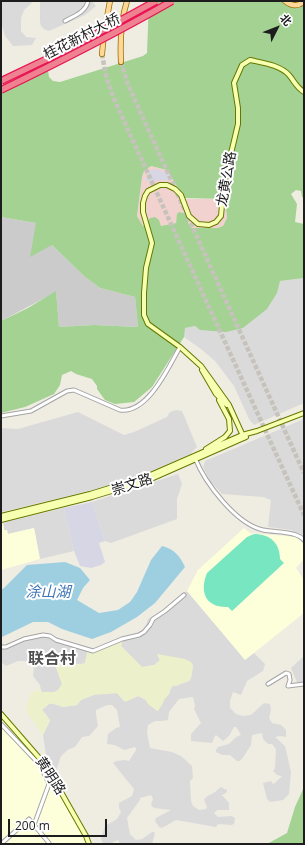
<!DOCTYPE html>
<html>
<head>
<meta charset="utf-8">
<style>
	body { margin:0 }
	#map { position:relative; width:305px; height:845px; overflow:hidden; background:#efece2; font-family:"Open Sans","Noto Sans SC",sans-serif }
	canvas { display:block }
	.frame { position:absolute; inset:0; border:2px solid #1d1d1d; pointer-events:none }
	.north { position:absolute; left:257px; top:8px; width:40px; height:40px; -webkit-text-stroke:3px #fff; paint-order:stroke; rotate:48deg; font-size:11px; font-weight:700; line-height:16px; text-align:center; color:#1d1d1d }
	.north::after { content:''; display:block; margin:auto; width:14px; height:18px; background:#1d1d1d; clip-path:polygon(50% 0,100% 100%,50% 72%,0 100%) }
	.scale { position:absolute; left:8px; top:819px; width:99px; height:18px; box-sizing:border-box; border:2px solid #1d1d1d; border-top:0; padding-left:5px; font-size:12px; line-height:14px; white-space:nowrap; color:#1d1d1d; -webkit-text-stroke:3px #fff; paint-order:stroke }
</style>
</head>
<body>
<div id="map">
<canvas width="305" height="845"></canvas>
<div class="frame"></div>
<div class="north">北</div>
<div class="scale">200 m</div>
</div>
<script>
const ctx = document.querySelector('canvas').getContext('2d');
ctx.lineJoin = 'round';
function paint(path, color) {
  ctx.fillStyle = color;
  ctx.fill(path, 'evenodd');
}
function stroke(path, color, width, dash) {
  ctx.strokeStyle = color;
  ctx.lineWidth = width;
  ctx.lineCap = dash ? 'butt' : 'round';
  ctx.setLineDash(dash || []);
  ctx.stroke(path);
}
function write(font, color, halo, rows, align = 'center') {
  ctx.font = font + ' "Open Sans","Noto Sans SC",sans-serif';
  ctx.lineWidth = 4;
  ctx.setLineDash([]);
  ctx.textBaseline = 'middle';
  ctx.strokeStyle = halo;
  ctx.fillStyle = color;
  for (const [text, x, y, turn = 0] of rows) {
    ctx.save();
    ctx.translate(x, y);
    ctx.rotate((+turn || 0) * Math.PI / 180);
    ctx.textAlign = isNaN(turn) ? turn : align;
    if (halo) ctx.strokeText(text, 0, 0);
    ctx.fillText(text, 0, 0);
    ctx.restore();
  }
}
const residential = new Path2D(`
	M1 1H34L24 10 21 18V31L26 37 36 38 32 45 13 46 5 36 1 22Z
	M40 1H92L96 6 85 15 49 31 44 29 41 26 40 22Z
	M304 278V403L254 425 249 419 234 386 215 361 201 349 184 337V330L185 328 195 326 200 330 243 328 269 306 280 281Z
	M176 410 182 411 197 447 190 454 140 476 97 489 1 512V428L18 429 78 412 124 435 134 432 167 417 170 412Z
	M304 419V545L292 530 268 527 271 500 263 497 222 494 210 481 203 467 205 461Z
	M178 474 182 484 177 499V519L111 543 105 541 92 502Z
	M64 508 74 551 40 559 34 528 8 534 4 530 3 523Z
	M187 591 245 659 254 653 265 664 263 671 247 681 241 695 233 692 230 701V708L236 714 243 716 251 715 264 703 270 704 271 710 269 718 272 723 281 725 286 730V737L280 736 275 737 285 746 291 772 289 794 283 800 270 802 267 799 263 783 271 781 273 784 275 783 282 776 277 775 273 771 275 768 276 749 272 744H268L263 739 262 733 252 735 251 745 244 756 240 761H237L230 755H222L216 752V750L218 747 229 744 236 737 241 735 236 727H234L229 736 223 741 216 735 215 736 212 743 191 741V734L201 723 194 709 195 706 193 697 179 699 169 712 168 720 162 721H155L148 725 147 733 150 748 172 752 181 756 192 766 193 778 190 781 191 801 193 806 199 810 206 809 207 807 204 800 206 797 215 792 221 787 227 790V792L221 796H223L229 803V810H217L214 813 218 817 231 816 235 818 234 824 231 825 218 824 216 827 176 820 162 828 159 827 155 821 156 818 171 810 154 808 151 805 153 799 151 795 140 798V800L127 818 130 834 136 840 142 839 152 832H154L155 833 152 844H120L118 840 113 842 112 844H104L102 842 101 839 105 826 117 819 121 812 119 808V803L132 796 134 789 113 763 116 761 124 760 129 761 136 750V748L135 747 124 750 115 745 107 744 108 734 116 728 120 727 117 710 112 705H107L96 710V714L98 726 89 736 82 737 75 747 69 749 61 756 56 771 46 755 43 735 50 721 46 714 42 710 50 703 63 707 77 705 81 700 95 694 117 693 124 701H127L138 696 146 700H163L169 694 172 686H176L189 681 191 678 193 667 157 655 160 660 154 665 142 667 121 646 123 639H129L142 630 145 628 148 619 165 610Z
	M41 635 88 649 85 663 81 665 66 663 56 667 62 684 58 691 55 692H42L41 690 40 685 33 676 34 667 31 663 25 661H18L6 666 1 662V649L8 643Z
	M304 656V685L299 687 291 668Z`);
const commercial = new Path2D(`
	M151 166 167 170 182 196 186 199H225L227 218 223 226 217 228H191L188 226V218L176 220V223L161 226 159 220 150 218 145 226H143L137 216 142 177 144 171Z`);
const education = new Path2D(`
	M1 523H3L4 530H7L8 534 34 528 40 559 1 570Z
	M244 528 250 533 297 537 304 545V559L296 568 304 580V613L245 660 187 591 198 570Z
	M1 718 39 761 52 779 84 837 86 844H1Z`);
const religious = new Path2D(`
	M1 217 36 223 52 245 85 277 100 288 135 297 138 327 94 325 59 327 56 292 1 321Z`);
const farmland = new Path2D(`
	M123 639 121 646 142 667 155 665 160 660 157 654 185 659 191 662 193 665 191 678 189 681 171 687 169 694 164 700 163 703 158 711H157L148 704 145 699 138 696 125 702 117 693 94 695 81 700 77 705 63 707 54 703 49 704 42 710 50 720 43 735 26 711 30 694 40 689 42 692H54L58 690 62 684 56 667 57 664 66 663 81 664 85 663 88 649 93 651Z`);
const forest = new Path2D(`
	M149 1H283L295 4 299 1H304V198L302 197 301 191 296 190 291 194 297 204 295 222 304 224V278L280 281 277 293 267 309 243 328 226 332 200 330 195 326 185 328 184 337 152 387 134 402 115 404 105 400 97 389V386L92 379 76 374 71 371 62 375 60 385 54 394 25 407 1 413V321L28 308 56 291 59 327 94 325 138 327 135 297 100 288 85 277 52 245 30 257 36 223 1 217V92L48 71 49 77 53 81 60 82 143 56 147 53ZM151 166 167 170 184 198 225 199 227 218 223 226 217 228H191L188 223 189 215 179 212 177 214 176 223 161 226 159 220 155 217 150 218 145 226H143L137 216 142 177 144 171Z
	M304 787V844H267L287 833 295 807Z`);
const pitch = new Path2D(`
	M254 534C270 534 280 543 280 559L284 563 232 611 228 607C206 608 199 592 207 573L247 537Z`);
const plaza = new Path2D(`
	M156 169 162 171 165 173 170 174 172 180 145 181 149 171Z
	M92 502 105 541 99 543 105 562 101 565 91 568 80 566 74 551 64 508Z`);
const water = new Path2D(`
	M162 546C174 549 180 556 185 567L155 603 137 617 111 632 92 639 62 629 48 622H33L2 637 1 634V590L4 588 27 565 65 562 80 568 90 580 83 588 77 600 99 613 118 610 130 602 137 592 151 560Z`);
const primaryTunnel = new Path2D(`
	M102 54 106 76 114 99 304 515
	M121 62 128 85 139 109 304 473`);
const street = new Path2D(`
	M65 21C74 16 86 12 88 1
	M1 416 31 411 67 391 74 390 120 410C148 414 169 366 180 347
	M195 458C205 483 236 524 263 530 273 532 286 531 296 535 299 536 302 538 304 540
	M1 647H6L24 639 43 635 50 636 56 640 93 651 122 639 139 635 144 632 150 625 153 619 165 611 184 595
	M268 684 286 673 289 674 290 680 288 686 304 684
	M1 724 40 765 49 784 34 825
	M1 844 29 819 49 843 48 844`);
const secondary = new Path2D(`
	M202 370 216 394 227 405
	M244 438 229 405 201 366 180 347 148 324 144 315V293L146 268 152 243 143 212V203L145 196 148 191 160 185H167L175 189 181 195 189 216 198 224 209 225 216 222 221 216 224 183 238 124V108L234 83 242 65 250 60C263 63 280 65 289 75 295 82 296 87 304 92
	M206 449 225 437 230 431 229 419 219 400
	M1 516 90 494 148 476 242 435 257 431 304 413
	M1 520 92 497 151 479 246 437
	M1 714 41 760 53 778 86 836 89 844`);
const primary = new Path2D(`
	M285 1C291 6 297 7 304 2
	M102 54 104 34 110 1
	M121 62C120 43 121 20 127 1`);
const highwayBridge = new Path2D(`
	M1 81 70 48 156 1
	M1 90C59 62 116 33 172 1`);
const streetNames = [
	["桂花新村大桥",82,37,-27],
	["龙黄公路",227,179,-80],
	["崇文路",132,485,-18],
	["黄明路",50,776,57]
];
const waterNames = [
	["涂山湖",48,593]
];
const quarterNames = [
	["联合村",52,659]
];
paint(residential, '#dbdada');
paint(commercial, '#f2d2cf');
paint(education, '#fdffdb');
paint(religious, '#cbcbcb');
paint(farmland, '#ecf0cb');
paint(forest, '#a3d293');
paint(pitch, '#78e6c1');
paint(plaza, '#d7d6e5');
paint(water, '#9ecfe1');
stroke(primaryTunnel, '#c5c3bb', 4.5, [4.5, 2]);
stroke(street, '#a4a4a4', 5);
stroke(secondary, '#667800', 6);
stroke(primary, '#966c00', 6);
stroke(street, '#fff', 3);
stroke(secondary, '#f7ffb0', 4);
stroke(primary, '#ffd797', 4.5);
stroke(highwayBridge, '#e81453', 8, []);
stroke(highwayBridge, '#ee8291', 5.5);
write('14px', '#1d1d1d', '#fff', streetNames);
write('italic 15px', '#4176b5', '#fff', waterNames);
write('bold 16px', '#505050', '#fff', quarterNames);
</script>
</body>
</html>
